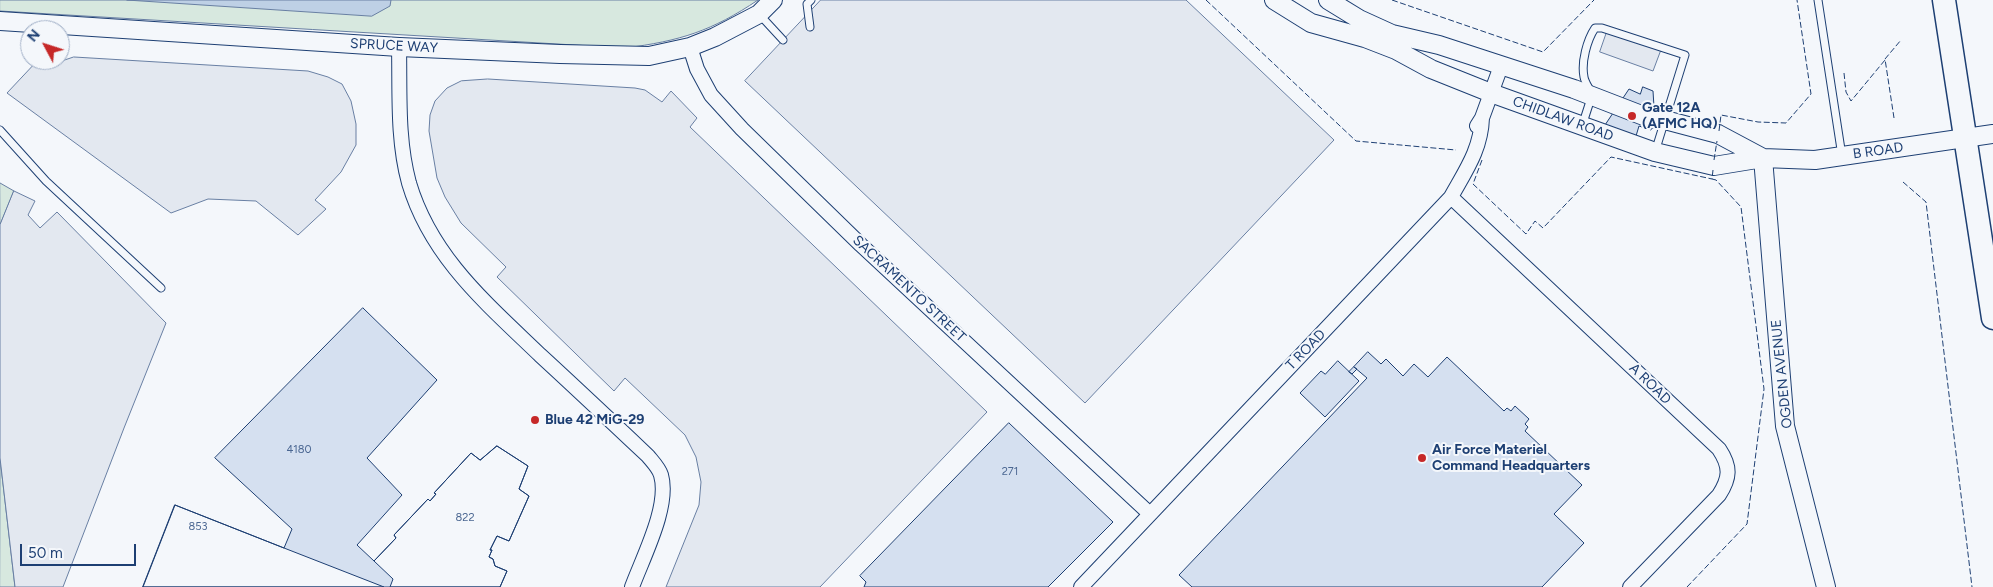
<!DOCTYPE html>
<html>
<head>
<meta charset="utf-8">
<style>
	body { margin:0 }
	#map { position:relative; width:1993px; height:587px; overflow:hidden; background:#f4f7fb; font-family:Figtree,sans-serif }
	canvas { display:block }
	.north { position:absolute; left:20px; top:20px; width:50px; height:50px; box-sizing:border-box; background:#f4f7fb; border:1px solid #9eadc5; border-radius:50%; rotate:310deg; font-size:14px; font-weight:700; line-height:20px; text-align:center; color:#1d3f73 }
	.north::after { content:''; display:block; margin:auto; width:18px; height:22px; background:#c62828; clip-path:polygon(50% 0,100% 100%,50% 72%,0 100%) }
	.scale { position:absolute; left:20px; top:544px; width:116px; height:22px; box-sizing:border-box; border:2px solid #1d3f73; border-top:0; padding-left:6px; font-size:15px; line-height:18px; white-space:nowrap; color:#1d3f73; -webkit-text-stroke:4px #f4f7fb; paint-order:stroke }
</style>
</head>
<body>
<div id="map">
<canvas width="1993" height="587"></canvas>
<div class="north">N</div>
<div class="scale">50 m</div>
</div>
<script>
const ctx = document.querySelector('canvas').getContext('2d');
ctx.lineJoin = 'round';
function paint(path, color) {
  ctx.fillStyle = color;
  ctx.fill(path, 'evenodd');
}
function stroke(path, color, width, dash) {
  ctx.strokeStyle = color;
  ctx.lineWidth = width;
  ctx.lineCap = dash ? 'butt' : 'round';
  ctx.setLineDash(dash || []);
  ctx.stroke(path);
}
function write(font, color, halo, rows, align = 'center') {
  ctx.font = font + ' Figtree,sans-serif';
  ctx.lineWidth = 4;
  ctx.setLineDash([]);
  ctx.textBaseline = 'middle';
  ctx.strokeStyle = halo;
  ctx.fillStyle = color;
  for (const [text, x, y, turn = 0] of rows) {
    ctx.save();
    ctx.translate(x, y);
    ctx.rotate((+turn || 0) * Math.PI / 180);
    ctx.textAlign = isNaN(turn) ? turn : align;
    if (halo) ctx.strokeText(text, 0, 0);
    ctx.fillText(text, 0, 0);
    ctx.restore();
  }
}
const green = new Path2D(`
	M0 0H758C712 31 680 41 625 48L0 11Z
	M0 183 14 191 0 225Z
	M0 458 15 587H0Z`);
const parking = new Path2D(`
	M821 0H1186L1334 140 1085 403 745 81Z
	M1608 29 1662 47 1653 71 1600 52Z
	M74 57 308 71 328 77 342 84 351 101 356 124V145L341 172 315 200 326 209 298 235 256 201 208 199 171 213 7 93 38 60H43L52 67 59 62Z
	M488 79 635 88 645 90 662 102 671 91 697 118 690 127 987 412 820 587H666L699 505 701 482 696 457 685 435 625 378 614 391 497 277 506 267 461 223 445 197 437 178 429 131 430 115 435 101 447 88 461 81Z
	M14 191 35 201 28 215 40 228 57 212 166 323 124 428 63 587H15L0 458V225Z`);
const water = new Path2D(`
	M127 0H391L390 6 372 16Z`);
const building = new Path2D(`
	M1643 87 1653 91 1654 107 1651 130 1639 126 1636 136 1605 125 1629 89 1640 94Z
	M363 308 437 380 367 458 402 495 357 545 374 561 396 538 394 535 428 499 430 501 436 494 434 493 471 453 480 460 497 446 528 466 519 489 529 496 509 541 497 536 490 550H492L489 557 493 559 495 566 507 571 500 587H143L175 505 284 548 292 529 215 458Z
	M1368 352 1381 364 1386 359 1403 376 1414 364 1428 377 1447 357 1504 411 1507 408 1511 411 1515 406 1529 419 1525 424 1528 427 1525 431 1582 485 1554 514 1584 543 1542 587H1192L1179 575 1367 378 1354 367Z
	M1338 361 1359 381 1325 417 1300 393 1321 371 1325 374Z
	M1354 367 1357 369 1352 374 1349 372Z
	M1009 423 1113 522 1048 587H864L866 582 860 576Z
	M497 446 528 466 519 489 529 496 509 541 497 536 490 550H492L489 557 493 559 495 566 507 571 500 587H390L393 579 374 561 396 538 394 535 428 499 430 501 436 494 434 493 471 453 480 460Z
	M175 505 284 548 384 587H143Z`);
const service = new Path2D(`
	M1818 0 1842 156
	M759 14 783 40
	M810 27 807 4 811 0
	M1582 126 1592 95C1590 89 1585 83 1584 77 1581 62 1587 40 1595 28H1602L1685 55 1655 152
	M0 130 46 181 161 288`);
const minor = new Path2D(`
	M399 47C400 93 397 139 409 183 431 257 486 303 540 355 576 388 612 422 648 456 652 461 659 468 661 475 670 506 643 557 632 587
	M690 47 697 69 711 95 742 129 861 245 1150 514
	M1477 126 1482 118 1501 66
	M1451 197 1719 449C1731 467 1730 478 1719 495L1630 587
	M1081 587 1451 197C1466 170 1481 149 1482 118`);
const tertiary = new Path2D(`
	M1274 0 1311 23 1365 38 1396 50 1431 69 1491 93 1655 152 1714 166 1763 158 1815 160 1993 134
	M1328 0 1359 19 1392 34 1439 45 1574 89 1649 118 1665 120 1718 134 1763 158
	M0 21 399 47 560 54 649 56 690 47 715 37 759 14 773 0
	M1763 158 1785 426 1826 587`);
const primary = new Path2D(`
	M1944 0 1993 318`);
const fence = new Path2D(`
	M1206 0 1356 141 1456 150
	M1392 0 1543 52 1594 0
	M1844 73 1846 92 1851 101 1885 60
	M1894 118 1885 59 1901 40
	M1719 131 1721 115 1758 122 1786 123 1811 94 1797 0
	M1482 160 1473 184 1526 234 1535 221 1543 228 1611 157 1712 179
	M1714 160 1717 141
	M1903 182 1926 202 1972 587
	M1687 587 1747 524 1764 389 1741 207 1716 180 1712 179 1713 170`);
const markers = [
	[1632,116,5,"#c62828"],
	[535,420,5,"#c62828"],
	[1422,458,5,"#c62828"]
];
const numberNames = [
	["4180",299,450],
	["271",1010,472],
	["822",465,518],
	["853",198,527]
];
const streetNames = [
	["SPRUCE WAY",394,46,3],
	["CHIDLAW ROAD",1563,119,20],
	["B ROAD",1878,151,-8],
	["SACRAMENTO STREET",909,289,43],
	["T ROAD",1306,350,-46],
	["OGDEN AVENUE",1782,374,-96],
	["A ROAD",1650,384,44]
];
const poiNames = [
	["Gate 12A",1642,108],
	["(AFMC HQ)",1642,124],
	["Blue 42 MiG-29",545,420],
	["Air Force Materiel",1432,450],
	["Command Headquarters",1432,466]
];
paint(green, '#d7e8df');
stroke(green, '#687fa3', 1);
paint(parking, '#e3e8f0');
stroke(parking, '#687fa3', 1);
paint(water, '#bed0e5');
stroke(water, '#687fa3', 1);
paint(building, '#d5e0f0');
stroke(building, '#1d3f73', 1);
stroke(service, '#1d3f73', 9);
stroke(minor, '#1d3f73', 16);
stroke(tertiary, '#1d3f73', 20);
stroke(primary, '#1d3f73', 25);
stroke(service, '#f4f7fb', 7);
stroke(minor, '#f4f7fb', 14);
stroke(tertiary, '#f4f7fb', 18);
stroke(primary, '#f4f7fb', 22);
stroke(fence, '#1d3f73', 1, [6, 2.5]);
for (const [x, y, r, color] of markers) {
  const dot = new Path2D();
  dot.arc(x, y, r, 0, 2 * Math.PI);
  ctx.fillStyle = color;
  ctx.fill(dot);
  stroke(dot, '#f4f7fb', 2);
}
write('11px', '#4b6792', null, numberNames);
write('14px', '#1d3f73', '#f4f7fb', streetNames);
write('bold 14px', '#1d3f73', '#f4f7fb', poiNames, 'left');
</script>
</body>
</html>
